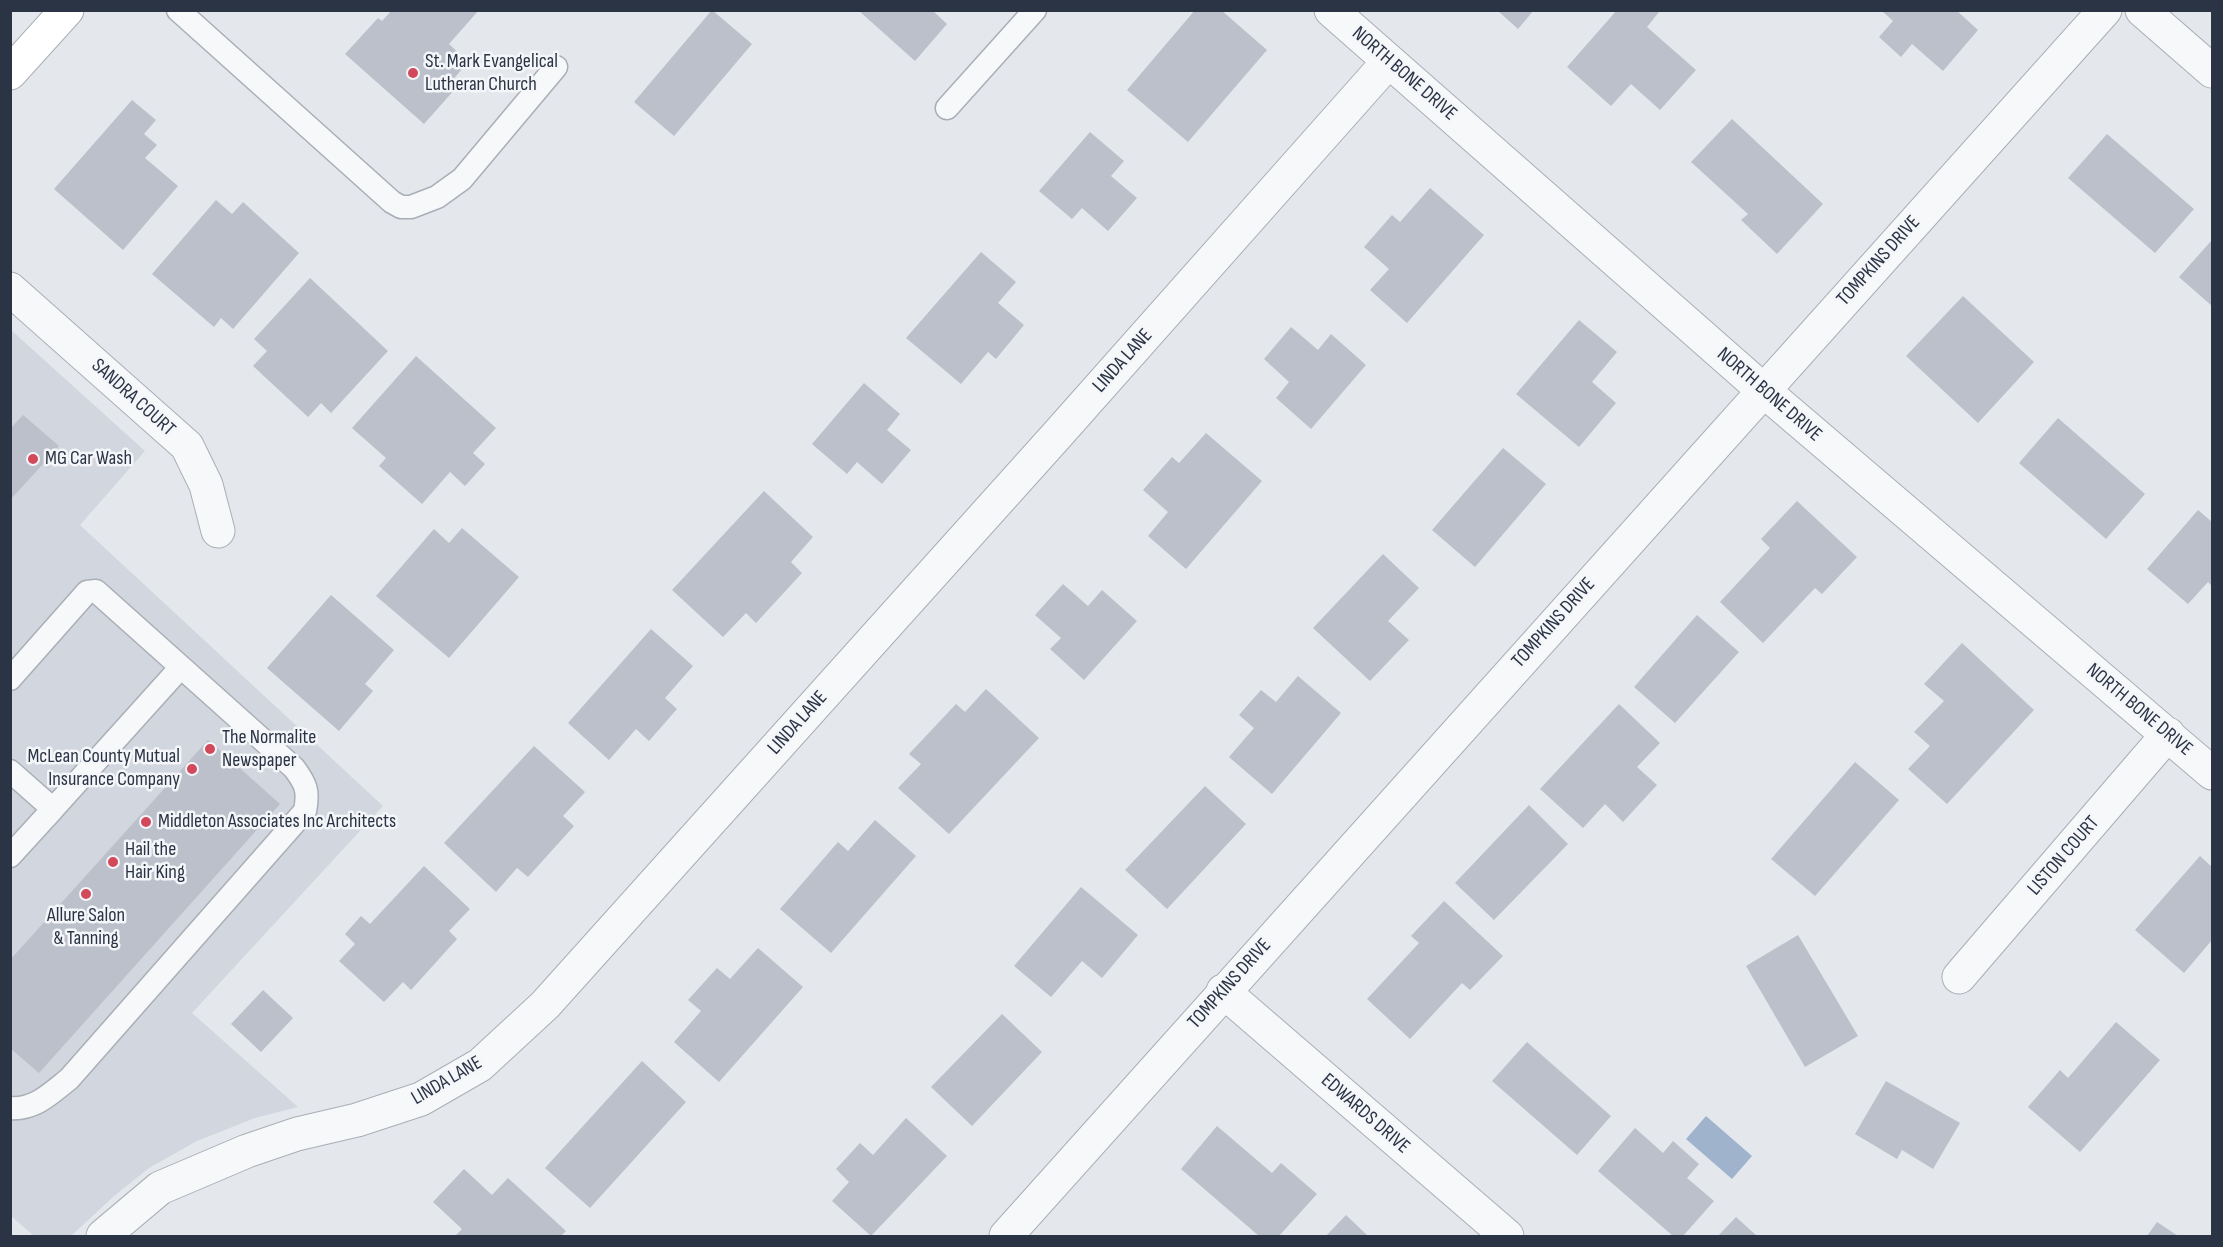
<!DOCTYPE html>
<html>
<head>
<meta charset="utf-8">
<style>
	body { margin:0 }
	#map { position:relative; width:2223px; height:1247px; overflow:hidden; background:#e4e7ec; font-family:"Sofia Sans Condensed",sans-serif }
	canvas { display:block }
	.frame { position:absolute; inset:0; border:12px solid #2b3445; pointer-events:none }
</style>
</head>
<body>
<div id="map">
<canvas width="2223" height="1247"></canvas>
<div class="frame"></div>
</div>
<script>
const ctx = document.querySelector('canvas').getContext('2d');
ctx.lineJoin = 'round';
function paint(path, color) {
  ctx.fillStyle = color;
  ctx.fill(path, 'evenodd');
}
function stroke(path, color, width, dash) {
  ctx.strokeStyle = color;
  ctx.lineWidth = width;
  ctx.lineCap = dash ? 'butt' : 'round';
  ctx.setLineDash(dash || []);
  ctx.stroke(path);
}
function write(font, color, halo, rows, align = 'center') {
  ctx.font = font + ' "Sofia Sans Condensed",sans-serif';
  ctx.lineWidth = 5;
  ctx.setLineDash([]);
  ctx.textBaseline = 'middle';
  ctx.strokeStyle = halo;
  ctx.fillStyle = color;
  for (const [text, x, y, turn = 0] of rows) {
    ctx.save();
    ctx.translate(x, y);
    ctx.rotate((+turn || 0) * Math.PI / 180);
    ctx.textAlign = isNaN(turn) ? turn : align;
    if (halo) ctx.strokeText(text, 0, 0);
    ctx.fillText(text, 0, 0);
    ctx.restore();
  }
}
const built = new Path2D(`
	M11 330 145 451 80 525 383 806 192 1013 298 1107 255 1118 197 1141 149 1168 113 1197 71 1236H34L11 1216Z`);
const water = new Path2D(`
	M1706 1116 1752 1156 1732 1179 1686 1139Z`);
const building = new Path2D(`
	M392 10H479L449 44 468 62 450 83 456 88 424 124 345 54 378 18 382 21Z
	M712 10 752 44 674 136 634 102Z
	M858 10H932L947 24 915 61Z
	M1195 10H1221L1267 50 1188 142 1127 90Z
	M1497 10H1534L1518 29Z
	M1617 10H1657L1659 12 1647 27 1696 70 1660 110 1631 84 1611 106 1567 67Z
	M1881 10H1956L1978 30 1943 71 1912 44 1901 57 1879 37 1893 21Z
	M132 100 156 120 144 134 157 145 145 158 178 186 123 250 54 189Z
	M1732 119 1823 204 1777 254 1741 220 1748 214 1691 162Z
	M1090 132 1124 161 1111 176 1137 198 1108 231 1082 208 1072 219 1039 191Z
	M2107 134 2194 209 2155 253 2068 178Z
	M1430 188 1484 235 1407 323 1370 290 1389 269 1364 247 1392 215 1400 222Z
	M216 200 232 214 243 202 299 253 233 329 221 318 214 327 152 274Z
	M2212 240V306L2179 277Z
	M981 252 1016 282 998 303 1024 325 996 359 988 352 961 384 906 338Z
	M310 278 388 351 331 413 321 403 308 417 253 366 267 351 254 339Z
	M1963 296 2034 362 1978 423 1906 356Z
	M1579 320 1617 352 1592 382 1616 403 1579 447 1516 394Z
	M1291 327 1318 350 1331 334 1366 365 1311 429 1276 398 1289 382 1264 359Z
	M416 356 496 428 473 453 485 464 465 486 450 472 422 504 379 466 386 458 352 428Z
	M864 383 900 414 887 430 911 450 882 484 857 462 847 474 812 444Z
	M23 415 59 446 55 450 60 454 48 468 43 464 10 500V429Z
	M2058 418 2145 494 2106 539 2019 463Z
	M1206 433 1262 481 1186 569 1148 536 1168 512 1143 490 1172 457 1179 463Z
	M1503 448 1546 484 1475 567 1432 530Z
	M764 491 813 537 791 562 802 573 756 623 746 613 723 637 672 590Z
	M1797 501 1857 557 1822 594 1815 588 1763 643 1720 602 1770 548 1761 539Z
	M2198 510 2212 522V586L2208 582 2188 604 2147 569Z
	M462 528 519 577 449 658 376 596 434 529 449 543Z
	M1383 554 1419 588 1388 621 1409 640 1370 681 1313 628Z
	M1063 584 1088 606 1102 590 1137 621 1084 680 1050 649 1061 638 1035 615Z
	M331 595 394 650 365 684 373 691 339 731 267 668Z
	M1697 615 1739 652 1675 723 1634 687Z
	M651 629 693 666 665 698 677 709 649 741 636 729 609 760 568 723Z
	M1962 643 2034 710 1947 804 1908 769 1930 746 1914 732 1944 701 1924 684Z
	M1298 676 1341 713 1272 794 1229 757 1254 728 1239 715 1261 690 1276 702Z
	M986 689 1039 738 949 834 898 788 921 764 909 754 956 704 965 712Z
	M1619 704 1660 743 1637 767 1657 785 1623 822 1605 804 1583 828 1540 789Z
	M208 740 280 804 39 1073 10 1048V960Z
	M534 746 585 792 563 816 574 826 528 877 517 868 496 892 444 843Z
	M1855 762 1899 800 1815 896 1771 859Z
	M1205 786 1246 824 1167 909 1125 870Z
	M1529 805 1568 844 1494 920 1455 883Z
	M875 820 916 856 831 953 780 909 838 842 848 851Z
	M2200 856 2212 867V940L2184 973 2135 930Z
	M424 866 470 909 449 931 457 939 411 990 403 982 384 1002 339 961 355 944 345 934 361 916 370 924Z
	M1081 887 1138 935 1102 978 1082 961 1051 997 1014 966Z
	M1444 901 1503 956 1470 990 1462 983 1410 1039 1367 999 1419 943 1411 936Z
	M1798 935 1858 1036 1805 1067 1746 966Z
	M758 948 803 987 719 1082 674 1042 701 1011 688 1000 717 968 730 979Z
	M263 990 293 1018 261 1052 231 1024Z
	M1002 1014 1042 1052 972 1126 931 1087Z
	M2116 1022 2160 1060 2080 1152 2028 1107 2060 1070 2068 1078Z
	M1527 1042 1611 1116 1577 1155 1492 1081Z
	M642 1061 686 1102 590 1208 545 1168Z
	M1886 1081 1960 1123 1933 1169 1902 1150 1897 1159 1855 1134Z
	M906 1118 947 1156 871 1236 832 1201 849 1182 836 1169 860 1143 873 1155Z
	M1217 1126 1272 1173 1281 1163 1317 1194 1279 1236H1259L1181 1169Z
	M1635 1128 1663 1153 1673 1141 1699 1164 1687 1178 1714 1201 1683 1236H1673L1598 1171Z
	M464 1169 492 1195 508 1178 566 1231 561 1236H455L462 1229 433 1202Z
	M1346 1215 1368 1236H1326Z
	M1736 1217 1757 1236H1718Z
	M2157 1222 2178 1236H2147Z`);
const service = new Path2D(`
	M178 10 392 202 401 207H411L437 197 462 179 556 67
	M947 108 1035 10
	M10 679 87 592 96 591 294 768C306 784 309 791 305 811L69 1079C51 1093 35 1110 10 1108
	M10 771 53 809 10 856
	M53 809 181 667`);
const minor = new Path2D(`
	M1331 10 1763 390 2212 773
	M10 289 187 446 206 485 218 531
	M1959 977 2168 734
	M1223 991 1507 1236
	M103 1236 160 1188 247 1151 297 1134 357 1120 421 1099 480 1065 545 1005 1058 434 1389 61
	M1006 1236 2105 10`);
const tertiary = new Path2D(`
	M2142 10 2212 71`);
const secondary = new Path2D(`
	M10 73 67 10`);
const markers = [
	[413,73,6,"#d1495b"],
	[33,459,6,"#d1495b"],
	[210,749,6,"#d1495b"],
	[192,769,6,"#d1495b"],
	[146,822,6,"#d1495b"],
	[113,862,6,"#d1495b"],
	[86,894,6,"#d1495b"]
];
const poiNames = [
	["St. Mark Evangelical",425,62],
	["Lutheran Church",425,85],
	["MG Car Wash",45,459],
	["The Normalite",222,738],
	["Newspaper",222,761],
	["McLean County Mutual",180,757,"right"],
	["Insurance Company",180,780,"right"],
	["Middleton Associates Inc Architects",158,822],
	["Hail the",125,850],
	["Hair King",125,873],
	["Allure Salon",86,916,"center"],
	["& Tanning",86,939,"center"]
];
const streetNames = [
	["NORTH BONE DRIVE",1404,74,41],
	["TOMPKINS DRIVE",1879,261,-48],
	["LINDA LANE",1123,361,-48],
	["NORTH BONE DRIVE",1769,395,41],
	["SANDRA COURT",133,398,42],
	["TOMPKINS DRIVE",1554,623,-48],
	["NORTH BONE DRIVE",2139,710,40],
	["LINDA LANE",798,723,-48],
	["LISTON COURT",2064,856,-49],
	["TOMPKINS DRIVE",1230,984,-48],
	["LINDA LANE",447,1081,-30],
	["EDWARDS DRIVE",1365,1114,41]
];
paint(built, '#d2d6de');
paint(water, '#9fb4cc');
paint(building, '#bbc0ca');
stroke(service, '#a9aeb7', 25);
stroke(minor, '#a9aeb7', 35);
stroke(tertiary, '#a9aeb7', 35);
stroke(secondary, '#a9aeb7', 35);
stroke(service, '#f7f8fa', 22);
stroke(minor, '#f7f8fa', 33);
stroke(tertiary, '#f7f8fa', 33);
stroke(secondary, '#fff', 33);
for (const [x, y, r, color] of markers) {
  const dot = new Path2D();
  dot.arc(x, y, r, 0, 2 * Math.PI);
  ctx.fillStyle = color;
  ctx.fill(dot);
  stroke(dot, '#f4f6f9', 2);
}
write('20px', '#2b3445', '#f4f6f9', poiNames, 'left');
write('20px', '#2b3445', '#f4f6f9', streetNames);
</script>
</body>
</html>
